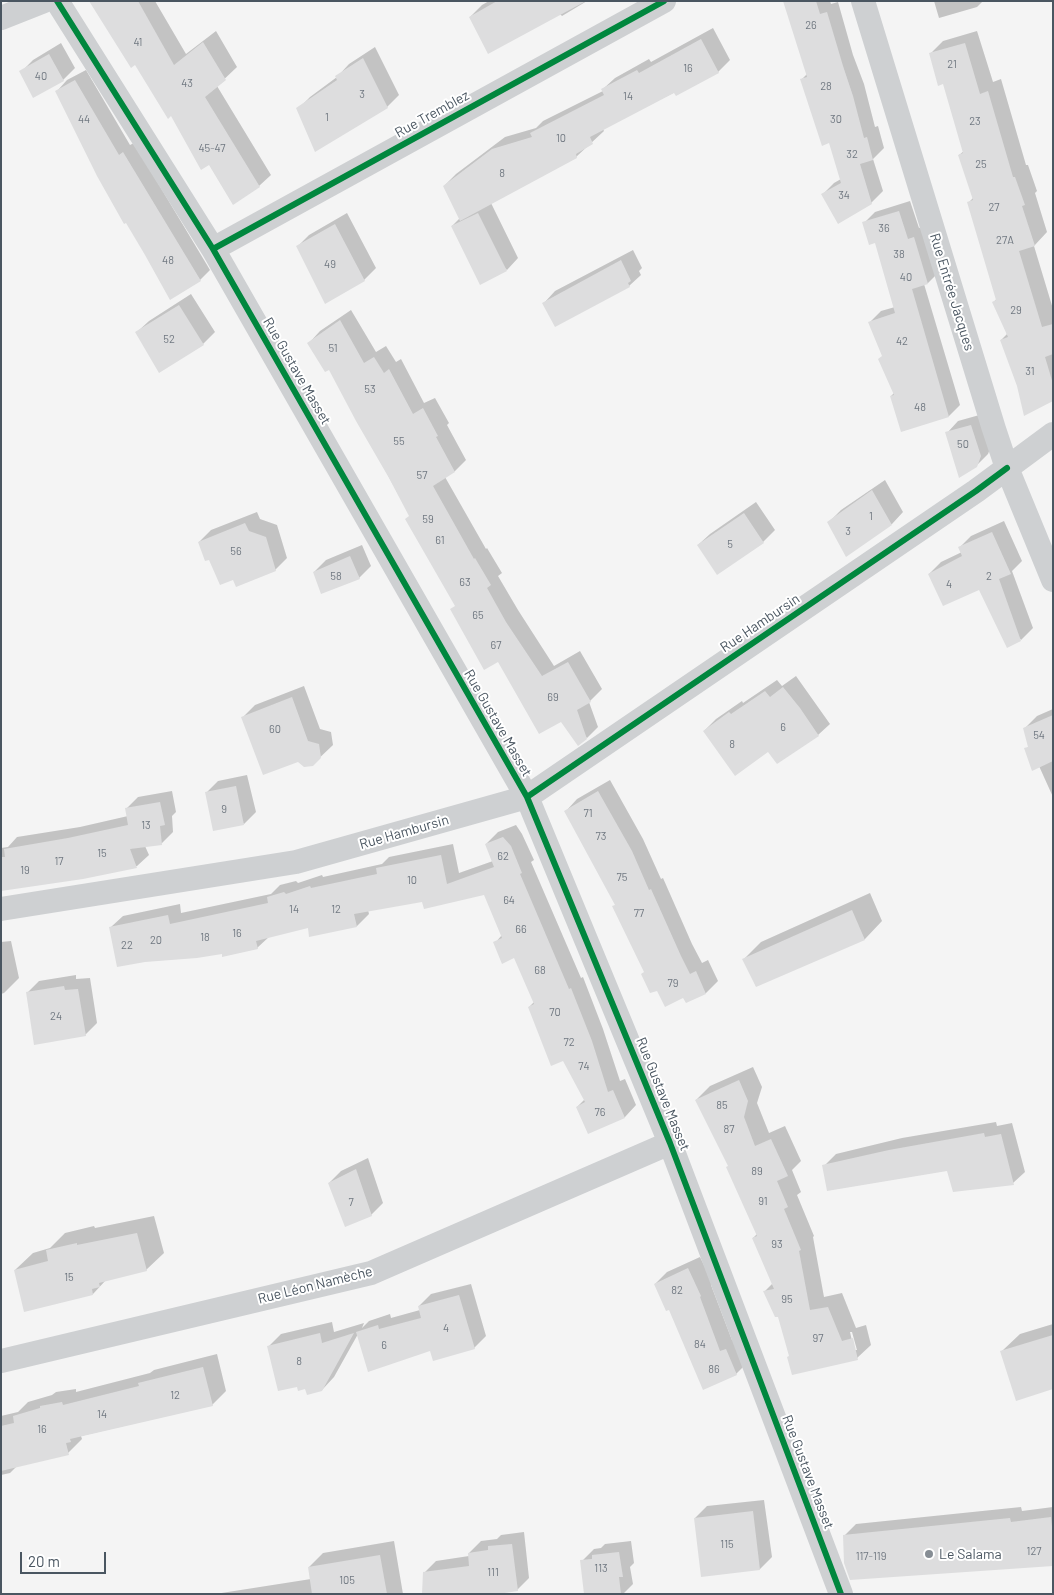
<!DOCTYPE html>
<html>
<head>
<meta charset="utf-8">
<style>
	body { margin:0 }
	#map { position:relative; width:1054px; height:1595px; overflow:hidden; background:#f4f4f4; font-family:Barlow,sans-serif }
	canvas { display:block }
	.frame { position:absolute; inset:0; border:2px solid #4a5661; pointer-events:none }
	.scale { position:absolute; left:20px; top:1552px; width:86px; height:22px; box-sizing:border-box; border:2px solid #4a5661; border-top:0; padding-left:6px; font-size:15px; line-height:18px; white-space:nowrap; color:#4a5661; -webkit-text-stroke:4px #fff; paint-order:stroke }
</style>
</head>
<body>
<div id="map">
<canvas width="1054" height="1595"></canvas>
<div class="frame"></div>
<div class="scale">20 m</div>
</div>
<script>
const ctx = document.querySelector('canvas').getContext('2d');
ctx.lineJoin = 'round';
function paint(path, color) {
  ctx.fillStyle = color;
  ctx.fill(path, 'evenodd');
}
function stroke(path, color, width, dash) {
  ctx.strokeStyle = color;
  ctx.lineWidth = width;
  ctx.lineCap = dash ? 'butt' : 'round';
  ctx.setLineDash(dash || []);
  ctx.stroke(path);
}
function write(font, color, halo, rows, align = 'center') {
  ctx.font = font + ' Barlow,sans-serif';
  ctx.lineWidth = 4;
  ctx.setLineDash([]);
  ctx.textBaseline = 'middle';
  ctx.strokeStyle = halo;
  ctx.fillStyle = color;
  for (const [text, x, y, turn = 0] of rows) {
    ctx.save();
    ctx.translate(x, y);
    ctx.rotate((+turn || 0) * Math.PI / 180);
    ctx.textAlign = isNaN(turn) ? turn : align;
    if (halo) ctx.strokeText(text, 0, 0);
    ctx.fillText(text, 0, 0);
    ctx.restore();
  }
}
const shadow = new Path2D(`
	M90 1H155L186 54 216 31 237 67 217 86 271 175 259 186 209 163 172 115Z
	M489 1H587L562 16 560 14 470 17 482 5Z
	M785 1H830L831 4 838 2 853 55 864 84 875 127 878 126 884 148 873 159 883 191 871 203 823 194 834 183 841 179 830 141 802 79 807 74Z
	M934 1H983L977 7 939 18Z
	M713 28 730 60 718 72 675 92 603 129 604 131 576 157 491 203 518 258 507 270 452 226 460 218 444 186 456 174 505 137 536 128 543 121 603 91V89L615 78 649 59 651 62Z
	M977 31 993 82 1001 79 1026 165H1028L1037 191 1035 193 1047 232 1034 246 1053 309V400L1018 385 1001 340 1007 334 994 302 997 298 968 203 973 198 959 155 964 151 944 83 930 54 943 41Z
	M61 43 75 68 63 80 21 72 33 60Z
	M375 47 399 95 387 107 298 109 310 97 337 77 349 64Z
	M86 70 130 145 134 143 210 270 200 280 57 91 67 80Z
	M910 201 919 228 925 226 939 272 928 283 924 284 960 405 949 416 902 431 891 396 894 393 883 356 870 322 881 311 895 307 876 242 864 223 875 212Z
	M347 213 376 268 364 280 297 247 309 235Z
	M633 250 642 268 639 271 641 275 629 286 544 303 555 291Z
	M191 294 215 332 203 344 137 332 149 321Z
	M351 310 376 352 386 346 396 362 401 359 424 403 435 398 449 423 447 425 466 460 455 471 445 477 486 549 487 548 502 573 498 576 518 610 554 666 580 651 602 689 589 702 598 727 587 738 561 720 498 660 456 605 410 516 330 368 309 343 320 331Z
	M983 414 992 444 988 454 976 466 947 433 958 421Z
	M885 480 903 512 892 524 829 522 841 510Z
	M756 502 775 530 763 542 698 545 710 534Z
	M257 512 260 519 277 525 287 558 275 570 233 578 210 558 199 542 211 530Z
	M1004 521 1022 561 1012 571 1033 628 1021 640 979 588 929 574 941 562 962 552 960 547 971 536Z
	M362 545 371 566 359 578 314 572 326 560Z
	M796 676 830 724 818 735 769 750 704 731 716 719 742 701 743 703 777 680 782 686Z
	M304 686 320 729 331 732 333 745 312 765 243 717 255 705Z
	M1053 709V797L1039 766 1026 749 1029 746 1025 728 1037 716Z
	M247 775 256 812 244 824 206 793 218 781Z
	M610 780 643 839 661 879 663 878 692 944 702 963 708 960 718 981 706 993 686 1001 684 997 645 971 616 905 566 811 577 799Z
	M172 791 176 812 172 816 173 832 161 844 145 846 149 855 137 866 83 877 1 889V848L8 847 17 837 80 827 128 816 126 809 138 797Z
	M516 825 522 834 534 860 531 862 581 978 583 977 603 1029 620 1081 625 1079 636 1105 625 1117 589 1132 577 1107 585 1099 563 1059 529 1007 534 1002 515 957 495 943 502 935 484 893 423 900 368 910 369 914 357 926 323 933 309 927 270 936 257 948 222 952 111 927 123 916 180 904 181 913 271 894 280 885 296 881 298 883 322 875 323 877 382 864 389 857 453 844 459 873 493 861 486 844 498 832Z
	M870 893 882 921 865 939 756 986 744 959 761 942Z
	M11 941 19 978 4 993 1 994V942Z
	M76 975V979L90 978 97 1023 85 1035 27 993 39 981Z
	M753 1067 762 1087 757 1103 769 1133 785 1126 801 1161 792 1170 801 1192 797 1195 814 1236 813 1237 824 1297 842 1293 856 1328 866 1325 871 1345 857 1358 790 1356 779 1315 765 1291 773 1283 753 1238 757 1234 729 1166 696 1100 710 1086ZM850 1332H852L857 1350H854Z
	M996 1122 997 1126 1012 1123 1025 1172 1013 1183 948 1169 824 1166 836 1154 902 1138Z
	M368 1158 383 1203 371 1215 329 1183 341 1171Z
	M154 1216 164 1253 146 1270 106 1280 93 1294 15 1270 33 1253 50 1248 65 1233 94 1226 95 1228Z
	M700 1257 713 1283 711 1285 732 1340 738 1338 748 1362 736 1374 669 1309 655 1284 667 1272Z
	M471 1284 486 1336 474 1348 431 1349 358 1334 334 1377 322 1390 306 1388 269 1346 281 1334 332 1322 334 1332 364 1323 362 1328 369 1321 390 1314 391 1318 420 1310 419 1306 431 1294Z
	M1053 1324V1388L1002 1351 1020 1334Z
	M217 1354 226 1391 212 1405 81 1436 82 1439 68 1453 17 1466 10 1473 1 1475V1416L18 1412 28 1402 52 1395 56 1392 76 1389V1392L150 1373 154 1370Z
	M764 1500 772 1557 760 1569 702 1576 695 1518 707 1506Z
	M1021 1507 1022 1511 1053 1507V1565L844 1536 856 1524Z
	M524 1532 529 1578 517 1590 503 1592 501 1594H424V1573L436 1561 469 1556V1553L481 1541 497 1539 501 1535Z
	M394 1541 403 1594H215L311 1579 309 1567 323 1553Z
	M631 1541 634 1563 630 1567 633 1584 623 1594H586L582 1561 594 1549 601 1548 605 1544Z`);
const building = new Path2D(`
	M89 1H138L174 65 203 42 226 80 205 97 260 187 233 205 209 165 201 170 171 116 168 119 135 65 131 68Z
	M497 1H586L488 54 469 17Z
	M783 1H816L820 14 827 12 843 66 853 96 864 138 867 137 873 160 860 164 872 204 838 224 821 194 841 183 829 143 822 146 800 79 807 77Z
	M701 39 719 73 676 96 674 93 590 137 593 144 576 154 577 158 460 221 443 186 492 149 532 137 530 133 604 95 601 89 637 70 639 73Z
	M965 43 980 94 988 91 1013 177H1015L1025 205 1022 206 1035 246 1019 251 1042 327 1053 324V354L1045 357 1053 384V401L1024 416 1017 386 1000 340 1008 337 992 302 996 300 967 202 973 200 958 155 963 153 943 84 938 86 929 53Z
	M49 54 64 81 33 98 19 71Z
	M363 58 388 108 315 152 296 108 337 80 335 76Z
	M75 80 119 155 123 152 201 281 170 300 145 255 126 223 124 224 97 176 55 91Z
	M899 211 908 239 914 237 928 284 912 289 949 417 901 432 890 396 894 395 878 359 882 356 868 322 895 313 875 243 869 245 862 222Z
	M478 213 507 271 480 285 451 226Z
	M335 224 365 281 325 304 296 246Z
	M621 260 631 281 628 283 630 287 555 327 542 303Z
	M179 305 204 345 159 373 135 332Z
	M340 320 364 363 374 357 384 373 389 369 413 414 423 408 438 436 436 437 455 472 433 486 474 559 475 558 491 585 487 588 506 622 542 676 568 662 591 702 577 710 587 739 578 746 561 722 539 734 498 662 484 670 450 609 455 606 405 519 409 516 389 478 356 421 329 370 325 372 307 343Z
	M971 425 981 456 977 467 959 478 945 432Z
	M872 490 892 525 846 557 827 522Z
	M744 513 764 543 717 575 697 545Z
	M245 523 249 531 266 537 276 571 236 587 233 580 220 585 209 560 205 561 198 542Z
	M992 532 1011 574 999 579 1021 641 1007 648 979 590 943 606 928 574 962 556 958 547Z
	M350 556 360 579 321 594 313 572Z
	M783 687 800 708 819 736 777 764 768 752 735 776 703 731 729 712 731 714 765 691 770 697Z
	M292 697 308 741 319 744 321 758 313 766 304 767 298 762 263 775 241 717Z
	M1053 715V761L1032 771 1024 748 1028 747 1023 728Z
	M236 786 244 825 213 831 205 792Z
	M598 791 632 851 649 890 651 889 681 956 690 974 696 971 706 994 686 1003 683 998 665 1007 657 991 650 993 641 974 644 972 612 906 615 905 564 811Z
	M160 802 165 825 160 826 162 845 130 849 137 868 83 879 1 891V857H5L4 849 68 838 128 825 125 808Z
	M503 837 511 846 522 873 520 874 569 989 571 988 592 1041 608 1092 613 1090 625 1118 588 1134 576 1107 585 1102 563 1061 551 1066 528 1007 534 1004 514 958 502 964 493 942 502 938 484 895 424 909 422 902 354 914 357 927 309 937 308 928 256 941 258 949 222 957V954L197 958 145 962 117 967 109 927 168 915 170 924 268 903 267 897 284 892 286 894 310 886 311 888 377 874 376 868 441 855 447 884 494 867 485 844Z
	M852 910 865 940 756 987 742 959Z
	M64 986 65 990 78 989 86 1036 34 1045 26 992Z
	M739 1080 748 1101 744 1117 755 1146 771 1139 788 1176 777 1181 788 1207 784 1209 801 1250 799 1251 810 1310 828 1307 842 1341 853 1338 858 1360 792 1375 787 1357 789 1356 778 1317H775L763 1291 774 1289 752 1238 757 1236 726 1167 728 1166 695 1100Z
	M984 1133 985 1137 1001 1134 1014 1185 953 1192 947 1171 827 1191 822 1165 889 1150Z
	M356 1169 372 1216 345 1227 328 1183Z
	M137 1233 147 1271 99 1283 100 1287 92 1289 93 1295 24 1312 14 1270 48 1261 46 1250 77 1243V1245Z
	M688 1268 701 1296 700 1297 720 1351 726 1349 737 1375 703 1390 669 1310 666 1311 654 1284Z
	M459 1295 475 1349 433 1361 430 1351 368 1372 356 1332 378 1325 379 1329 421 1318 418 1306Z
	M320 1333 322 1343 354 1333 322 1391 307 1395 305 1389 298 1391 297 1387 278 1391 267 1346Z
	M1053 1335V1389L1016 1401 1000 1351Z
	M203 1367 213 1406 70 1439 71 1442 66 1443 69 1455 1 1471V1426L14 1423 13 1416 40 1408V1406L62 1402 63 1405 139 1386 138 1383Z
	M753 1511 760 1570 701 1577 694 1518Z
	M1051 1517 1053 1537V1566L850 1580 844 1563 843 1535 1010 1518 1011 1522Z
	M512 1544 518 1591 498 1594H422L423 1572 469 1566 468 1553 488 1550V1546Z
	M619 1552 623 1577H619L621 1594H584L580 1560 592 1559V1555Z
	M380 1555 387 1594H312L308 1567Z`);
const street = new Path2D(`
	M57 1 213 249 527 797 670 1143 841 1594
	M863 1 994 429 1007 468 1053 580
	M1 18 44 1
	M213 249 664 1
	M1 909 296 862 527 797 976 491 1053 434
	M1 1361 371 1273 670 1143`);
const cycleway = new Path2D(`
	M57 1 213 249 527 797 670 1143 841 1594
	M213 249 664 1
	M527 797 976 491 1007 468`);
const markers = [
	[929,1554,5,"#868d94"]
];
const numberNames = [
	["26",811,25],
	["41",138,42],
	["21",952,64],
	["16",688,68],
	["40",41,76],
	["43",187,83],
	["28",826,86],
	["3",362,94],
	["14",628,96],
	["1",327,117],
	["44",84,119],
	["30",836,119],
	["23",975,121],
	["10",561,138],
	["45-47",212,148],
	["32",852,154],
	["25",981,164],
	["8",502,173],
	["34",844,195],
	["27",994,207],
	["36",884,228],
	["27A",1005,240],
	["38",899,254],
	["48",168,260],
	["49",330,264],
	["40",906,277],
	["29",1016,310],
	["52",169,339],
	["42",902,341],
	["51",333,348],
	["31",1030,371],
	["53",370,389],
	["48",920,407],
	["55",399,441],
	["50",963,444],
	["57",422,475],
	["1",871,516],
	["59",428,519],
	["3",848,531],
	["61",440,540],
	["5",730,544],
	["56",236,551],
	["58",336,576],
	["2",989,576],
	["63",465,582],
	["4",949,584],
	["65",478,615],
	["67",496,645],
	["69",553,697],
	["6",783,727],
	["60",275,729],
	["54",1039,735],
	["8",732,744],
	["9",224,809],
	["71",588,813],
	["13",146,825],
	["73",601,836],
	["15",102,853],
	["62",503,856],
	["17",59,861],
	["19",25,870],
	["75",622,877],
	["10",412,880],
	["64",509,900],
	["14",294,909],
	["12",336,909],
	["77",639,913],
	["66",521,929],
	["16",237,933],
	["18",205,937],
	["20",156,940],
	["22",127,945],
	["68",540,970],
	["79",673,983],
	["70",555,1012],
	["24",56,1016],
	["72",569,1042],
	["74",584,1066],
	["85",722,1105],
	["76",600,1112],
	["87",729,1129],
	["89",757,1171],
	["91",763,1201],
	["7",351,1202],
	["93",777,1244],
	["15",69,1277],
	["82",677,1290],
	["95",787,1299],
	["4",446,1328],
	["97",818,1338],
	["84",700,1344],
	["6",384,1345],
	["8",299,1361],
	["86",714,1369],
	["12",175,1395],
	["14",102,1414],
	["16",42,1429],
	["115",727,1544],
	["127",1034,1551],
	["117-119",871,1556],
	["113",601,1568],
	["111",493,1572],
	["105",347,1580]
];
const streetNames = [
	["Rue Tremblez",432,114,-29],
	["Rue Entrée Jacques",952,292,73],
	["Rue Gustave Masset",297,371,60],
	["Rue Hambursin",760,623,-34],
	["Rue Gustave Masset",498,723,60],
	["Rue Hambursin",404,832,-16],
	["Rue Gustave Masset",663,1094,68],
	["Rue Léon Namèche",315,1285,-14],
	["Rue Gustave Masset",808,1472,69]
];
const poiNames = [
	["Le Salama",939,1554]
];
paint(shadow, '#0003');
paint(building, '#ddddde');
stroke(street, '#ced0d2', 24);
stroke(cycleway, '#00873e', 6);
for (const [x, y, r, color] of markers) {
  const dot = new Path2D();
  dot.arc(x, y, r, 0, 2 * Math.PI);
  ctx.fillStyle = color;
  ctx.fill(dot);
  stroke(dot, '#fff', 2);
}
write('11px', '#707881', null, numberNames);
write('14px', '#4a5661', '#fff', streetNames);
write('14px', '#4a5661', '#fff', poiNames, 'left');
</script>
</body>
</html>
